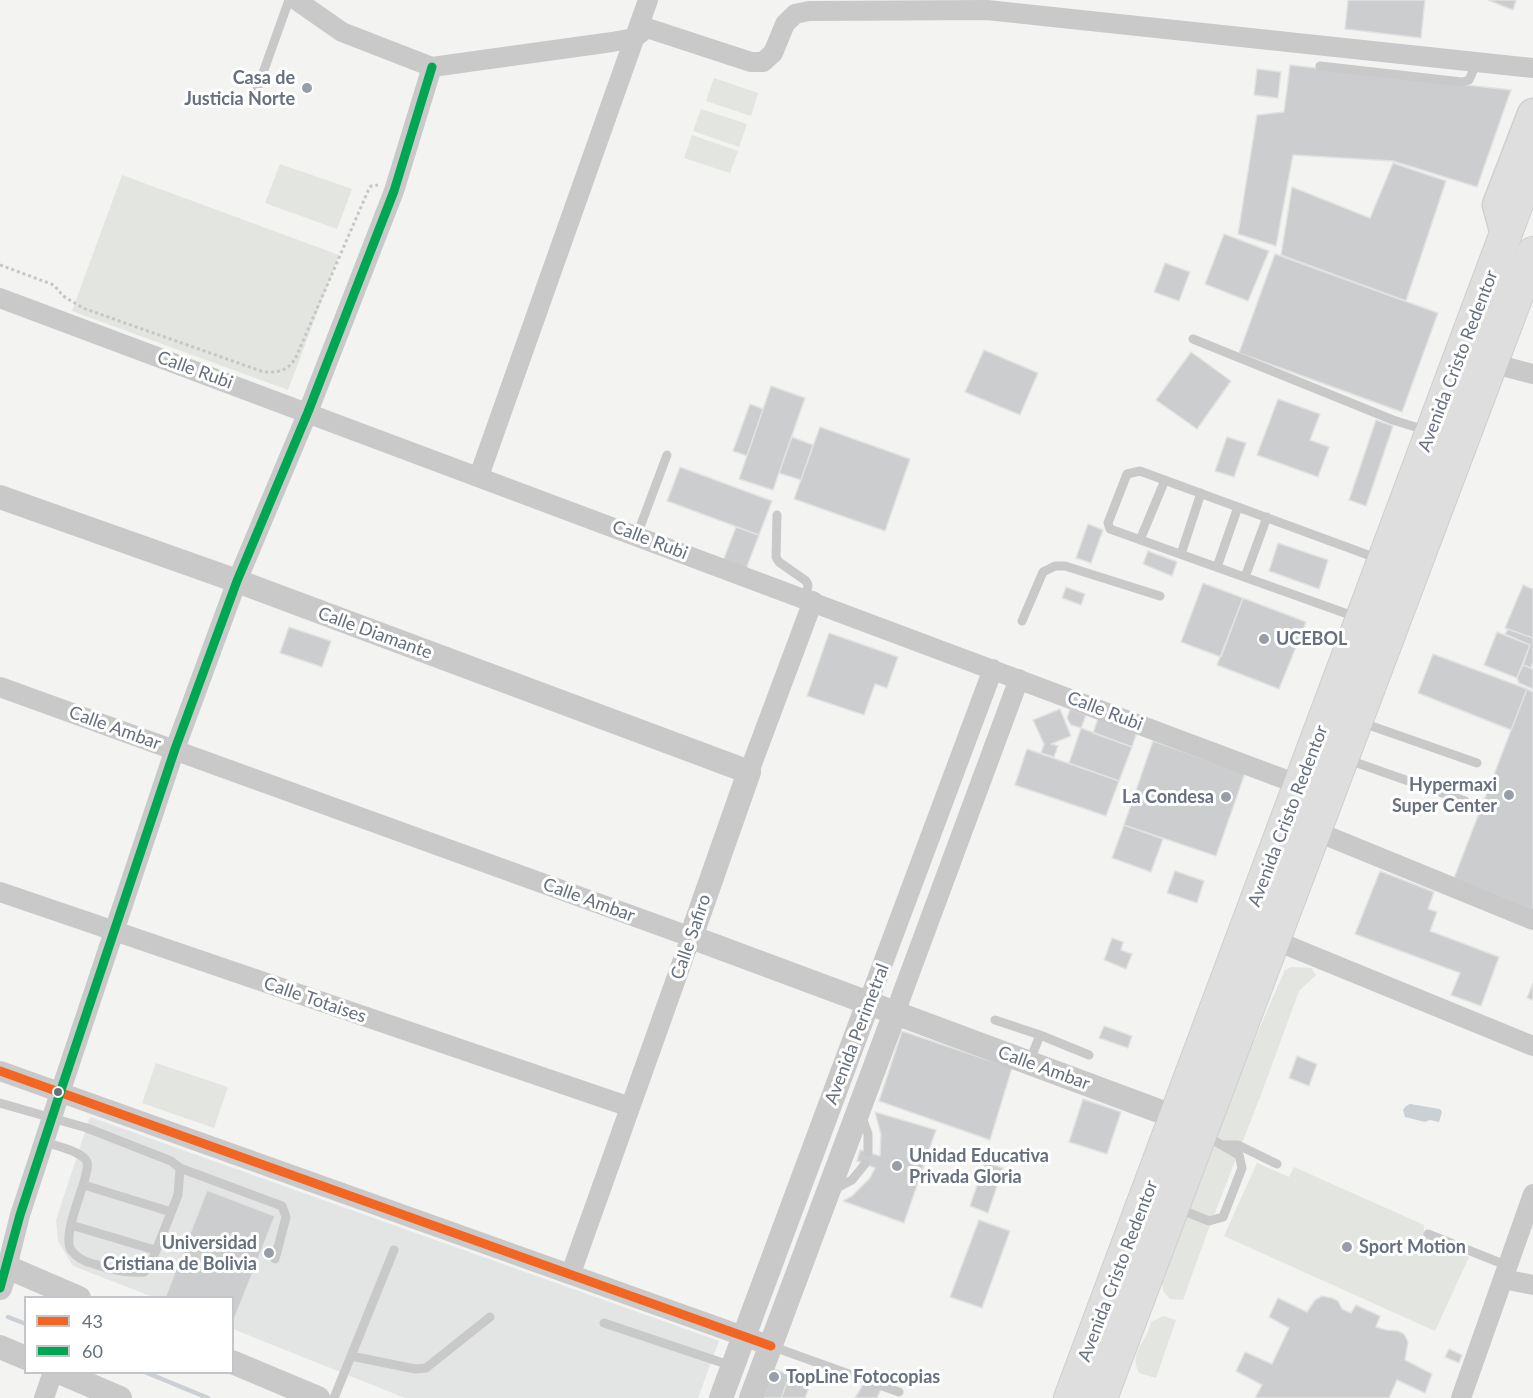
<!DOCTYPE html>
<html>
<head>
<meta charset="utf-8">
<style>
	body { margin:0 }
	#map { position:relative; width:1533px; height:1398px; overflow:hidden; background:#f3f3f2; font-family:Lato,sans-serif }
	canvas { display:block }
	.legend { position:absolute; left:24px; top:1296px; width:210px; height:78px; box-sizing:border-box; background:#fff; border:2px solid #c2c6cb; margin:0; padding:8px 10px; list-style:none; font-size:18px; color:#67707e }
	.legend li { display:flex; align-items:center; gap:12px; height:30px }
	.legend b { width:30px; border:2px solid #c2c6cb }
</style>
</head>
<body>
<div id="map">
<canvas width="1533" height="1398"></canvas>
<ul class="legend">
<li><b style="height:8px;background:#f26522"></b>43</li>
<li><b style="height:8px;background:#00a651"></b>60</li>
</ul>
</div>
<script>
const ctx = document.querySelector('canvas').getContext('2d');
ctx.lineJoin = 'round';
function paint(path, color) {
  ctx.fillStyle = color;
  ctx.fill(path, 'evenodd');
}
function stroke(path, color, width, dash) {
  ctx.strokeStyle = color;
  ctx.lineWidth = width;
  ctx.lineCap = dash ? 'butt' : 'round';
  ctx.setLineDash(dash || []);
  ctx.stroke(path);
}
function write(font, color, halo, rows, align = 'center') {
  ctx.font = font + ' Lato,sans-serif';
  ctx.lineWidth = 6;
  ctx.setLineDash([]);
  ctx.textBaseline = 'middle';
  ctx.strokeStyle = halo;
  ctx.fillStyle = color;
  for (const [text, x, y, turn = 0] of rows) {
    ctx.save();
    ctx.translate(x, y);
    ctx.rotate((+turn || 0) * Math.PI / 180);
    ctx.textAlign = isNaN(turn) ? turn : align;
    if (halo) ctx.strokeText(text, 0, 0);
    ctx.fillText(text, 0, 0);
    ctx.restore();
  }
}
const built = new Path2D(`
	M90 1117 719 1341 698 1398H405L233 1329 232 1298 153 1297 73 1266 58 1241 56 1220Z`);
const green = new Path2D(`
	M714 78 758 93 751 116 706 101Z
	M701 109 747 124 739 147 693 131Z
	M692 135 738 151 730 173 684 158Z
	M280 164 352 189 337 229 265 203Z
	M122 175 339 255 288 390 72 311Z
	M1291 967 1311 968 1316 975 1299 991 1262 1092 1207 1233 1183 1300 1170 1299 1163 1291 1162 1283C1199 1177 1239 1072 1285 970Z
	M156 1063 228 1087 214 1128 142 1103Z
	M1257 1163 1289 1177 1294 1167 1424 1225V1237L1469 1257 1435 1331 1224 1236Z
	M1163 1316 1176 1320 1156 1378 1139 1373C1128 1351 1147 1343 1151 1322Z`);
const water = new Path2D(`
	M1410 1104 1440 1109 1442 1112 1439 1122 1430 1120 1425 1122 1405 1117 1403 1110 1406 1106Z`);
const stream = new Path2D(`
	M8 1317 26 1324
	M145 1372 208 1398`);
const building = new Path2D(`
	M1348 0H1425L1421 38 1345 29Z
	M1488 0H1516L1513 10Z
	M1290 65 1511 90 1477 187 1393 161 1293 155 1276 246 1238 234 1257 115 1284 112Z
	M1257 69 1281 72 1278 98 1254 95Z
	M1393 163 1446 181 1406 301 1281 255 1292 187 1370 218Z
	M1224 234 1269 251 1248 301 1205 284Z
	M1275 254 1438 313 1402 412 1239 353Z
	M1165 263 1190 272 1179 301 1154 292Z
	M984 350 1038 373 1020 415 965 392Z
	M1191 352 1231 381 1197 429 1156 400Z
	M771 386 805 398 773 490 739 479Z
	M1278 399 1320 414 1310 440 1329 447 1318 477 1257 455Z
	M750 404 763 409 747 456 733 451Z
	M1376 420 1393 426 1366 506 1349 500Z
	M820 427 910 459 885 531 794 499Z
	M792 437 813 445 801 480 779 473Z
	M1227 437 1246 443 1234 477 1215 471Z
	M680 467 772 501 759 535 667 501Z
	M1088 524 1103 530 1091 563 1076 558Z
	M736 527 759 535 746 569 723 561Z
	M1278 543 1328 560 1319 589 1269 571Z
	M1148 551 1177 562 1172 576 1143 564Z
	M1203 583 1243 598 1221 657 1181 642Z
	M1523 585 1533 589V638L1505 628Z
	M1066 587 1085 594 1081 605 1062 598Z
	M1243 598 1306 622 1279 689 1217 665Z
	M289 627 331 641 322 667 280 653Z
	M1508 629 1533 638V662L1531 668 1523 665 1530 645 1505 634Z
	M1497 632 1530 645 1517 678 1484 665Z
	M829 633 898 657 887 688 875 684 864 715 807 696Z
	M1433 654 1527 689 1511 730 1418 693Z
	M1523 665 1533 669V689L1519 683 1517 678Z
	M1527 689 1533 692V910L1454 878Z
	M1060 709 1071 736 1051 744 1058 746 1054 757 1041 753 1044 744 1033 720Z
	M1070 709 1086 715 1081 728 1071 725 1067 718Z
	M1098 718 1137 732 1132 747 1093 733Z
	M1081 728 1132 747 1119 781 1069 763Z
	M1153 741 1245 773 1216 856 1124 825Z
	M1027 749 1119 781 1106 816 1015 785Z
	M1124 825 1163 839 1151 872 1112 858Z
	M1175 871 1204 881 1197 903 1167 893Z
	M1380 871 1434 892 1428 909 1437 912 1430 931 1499 957 1481 1006 1451 995 1460 973 1355 934Z
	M1112 938 1123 942 1121 950 1132 954 1126 969 1104 960Z
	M1533 983V1000L1527 998Z
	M1104 1026 1132 1036 1128 1048 1099 1038Z
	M902 1031 1012 1068 990 1140 879 1101Z
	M1297 1056 1317 1064 1309 1086 1289 1078Z
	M1083 1099 1121 1112 1107 1154 1069 1142Z
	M875 1112 936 1130 904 1223 843 1201 852 1196 870 1178 875 1168 857 1161 860 1150 880 1156 881 1135Z
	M985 1162 1003 1168 988 1213 970 1206Z
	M207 1190 275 1216 232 1325V1298H165Z
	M979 1220 1010 1231 982 1308 950 1297Z
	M1322 1296 1332 1298 1338 1301 1342 1309 1351 1313 1356 1305 1380 1316 1376 1327 1386 1330 1398 1331 1404 1334 1408 1342 1405 1360 1432 1374 1425 1393 1397 1380 1389 1398H1255L1262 1385 1236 1371 1245 1352 1272 1364 1289 1328 1269 1317 1278 1298 1307 1312 1315 1300Z
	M1449 1349 1462 1355 1459 1363 1445 1357Z
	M774 1369 790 1375 781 1398H763Z
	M790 1375 810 1385 805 1398H781Z
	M864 1383 881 1389 877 1398H855Z`);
const path = new Path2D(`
	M0 265 54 285 63 296 83 308 261 371C276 374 289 371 296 357L368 191 371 186 378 185`);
const service = new Path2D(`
	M1320 66 1462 82 1469 80 1477 62
	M254 98 289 0
	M1193 339 1393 420 1428 431
	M777 515 776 557 779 562 806 581 808 585 806 599
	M637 535 667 455
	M1140 540 1165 480
	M1181 554 1201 493
	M1217 567 1238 507
	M1245 577 1267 517
	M1356 617 1110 529 1108 523 1127 474 1140 471 1379 559
	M1022 621 1043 572 1055 566H1065L1160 596
	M1360 722 1477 763
	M1346 759 1465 801
	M995 1020 1040 1035 1029 1063
	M1040 1035 1089 1055
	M0 1103 87 1128 171 1161 180 1168 178 1195 150 1266 144 1272C127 1273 111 1270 94 1264 86 1262 76 1257 71 1250 62 1235 83 1191 86 1174 87 1169 89 1164 86 1160 80 1151 54 1145 44 1142
	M862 1117 868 1134V1152
	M1224 1145H1238L1277 1164
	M180 1168 282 1206 286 1217 275 1259
	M84 1185 171 1212
	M833 1190 852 1180 865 1164
	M1182 1210 1209 1221 1223 1217 1242 1168 1239 1155 1206 1136
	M71 1225 155 1250
	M1428 1234 1508 1266
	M604 1323 732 1366
	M771 1346 899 1392
	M351 1356 415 1369 426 1368 490 1317
	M334 1398 394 1250`);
const minor = new Path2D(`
	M296 0 342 32 432 67 612 42 634 38 647 28 751 62H763L773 53 785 24 795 14 809 11 987 10 1533 68
	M0 298 1300 785
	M1491 363 1533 374
	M479 476 648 0
	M0 687 691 937 571 1273
	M749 772 813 601
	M1315 831 1533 920
	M0 892 630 1107
	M1274 940 1533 1046
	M868 1003 993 669
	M895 1013 1019 679
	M0 1071 771 1346
	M7 1267 20 1215 60 1093 175 749 237 581 308 412 394 191 432 67
	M1503 1279 1533 1285
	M44 1398 53 1372
	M1461 1398 1533 1194`);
const tertiary = new Path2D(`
	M0 497 237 581 749 772 691 937 1175 1117
	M0 1288 7 1267 79 1298
	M0 1347 26 1358
	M232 1362 318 1398
	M59 1372 120 1398
	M721 1398 868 1003
	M751 1398 895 1013`);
const primary = new Path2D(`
	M1506 234 1498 205 1533 114`);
const trunk = new Path2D(`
	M1070 1398 1533 161
	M1101 1398 1533 253`);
const bus1 = new Path2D(`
	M0 1071 771 1346`);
const bus2 = new Path2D(`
	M0 1288 20 1215 60 1093 175 749 237 581 308 412 394 191 432 67`);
const markers = [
	[307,88,6,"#989ea7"],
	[1264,639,6,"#989ea7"],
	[1509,795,6,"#989ea7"],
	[1226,797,6,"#989ea7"],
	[58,1092,5,"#67707e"],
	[897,1166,6,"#989ea7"],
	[1347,1247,6,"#989ea7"],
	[269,1253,6,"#989ea7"],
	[774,1377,6,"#989ea7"]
];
const poiNames = [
	["Casa de",295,78],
	["Justicia Norte",295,99],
	["UCEBOL",1276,639,"left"],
	["Hypermaxi",1497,785],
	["Super Center",1497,806],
	["La Condesa",1214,797],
	["Unidad Educativa",909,1156,"left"],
	["Privada Gloria",909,1177,"left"],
	["Universidad",257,1243],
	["Cristiana de Bolivia",257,1264],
	["Sport Motion",1359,1247,"left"],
	["TopLine Fotocopias",786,1377,"left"]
];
const streetNames = [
	["Avenida Cristo Redentor",1458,361,-69],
	["Calle Rubi",195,370,20],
	["Calle Rubi",650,540,21],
	["Calle Diamante",375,633,20],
	["Calle Rubi",1105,711,21],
	["Calle Ambar",115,728,20],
	["Avenida Cristo Redentor",1288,816,-69],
	["Calle Ambar",589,900,20],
	["Calle Safiro",691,937,-71],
	["Calle Totaises",315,1000,19],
	["Avenida Perimetral",857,1034,-69],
	["Calle Ambar",1044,1068,20],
	["Avenida Cristo Redentor",1118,1271,-69]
];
paint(built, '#e3e4e4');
paint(green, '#e2e5e0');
paint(water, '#cbd0d4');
stroke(stream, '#cbd0d4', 4.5);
paint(building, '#cccdce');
stroke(building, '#e2e2e2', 1.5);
stroke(primary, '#d0d0d1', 33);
stroke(trunk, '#cfcfcf', 34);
stroke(path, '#c6c6c7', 3, [3, 3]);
stroke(service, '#c9c9ca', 9);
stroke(minor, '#c9c9ca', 20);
stroke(tertiary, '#c9c9ca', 24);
stroke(primary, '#dedede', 30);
stroke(trunk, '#dedede', 32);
stroke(bus1, '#f26522', 9);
stroke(bus2, '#00a651', 9);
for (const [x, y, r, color] of markers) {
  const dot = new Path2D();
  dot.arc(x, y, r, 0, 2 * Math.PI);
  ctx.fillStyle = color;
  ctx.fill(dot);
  stroke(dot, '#fff', 2);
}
write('bold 18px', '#67707e', '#fff', poiNames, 'right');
write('18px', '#67707e', '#fff', streetNames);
</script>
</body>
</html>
